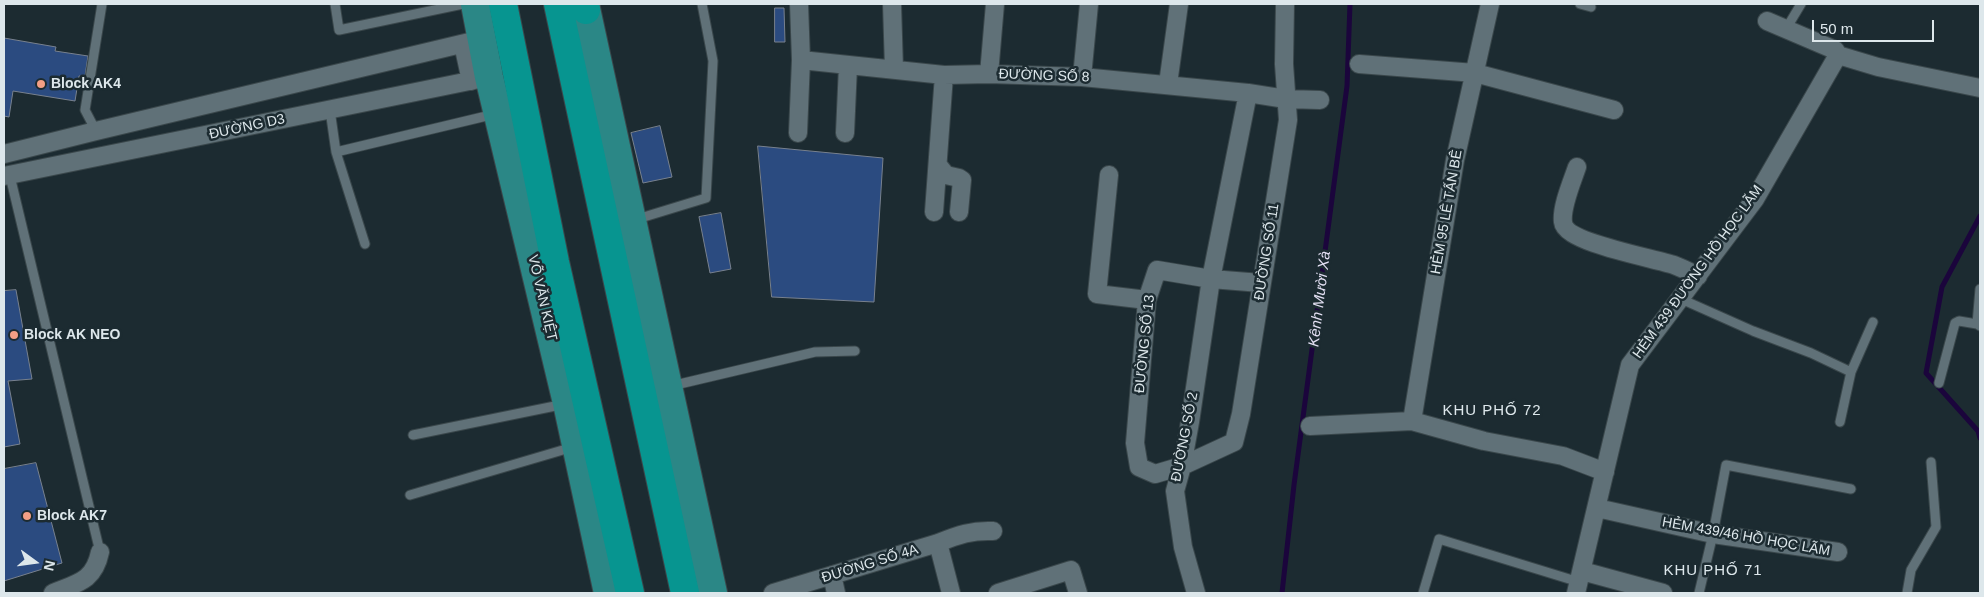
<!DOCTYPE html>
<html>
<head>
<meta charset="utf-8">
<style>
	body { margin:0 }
	#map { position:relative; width:1984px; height:597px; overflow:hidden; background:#1c2b31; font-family:Helvetica,sans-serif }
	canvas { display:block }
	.frame { position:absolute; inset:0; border:5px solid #dde7eb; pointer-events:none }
	.north { position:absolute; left:10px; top:537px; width:50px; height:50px; -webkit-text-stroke:4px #1c2b31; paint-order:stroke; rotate:104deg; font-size:14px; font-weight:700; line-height:20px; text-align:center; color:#dde7eb }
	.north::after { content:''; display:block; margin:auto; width:18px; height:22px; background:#dde7eb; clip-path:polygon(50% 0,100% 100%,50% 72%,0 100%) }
	.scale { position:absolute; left:1812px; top:20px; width:122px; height:22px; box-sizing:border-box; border:2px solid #dde7eb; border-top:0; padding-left:6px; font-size:15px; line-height:18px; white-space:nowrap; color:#dde7eb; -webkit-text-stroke:4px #1c2b31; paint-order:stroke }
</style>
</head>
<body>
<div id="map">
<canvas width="1984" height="597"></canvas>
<div class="frame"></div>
<div class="north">N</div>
<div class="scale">50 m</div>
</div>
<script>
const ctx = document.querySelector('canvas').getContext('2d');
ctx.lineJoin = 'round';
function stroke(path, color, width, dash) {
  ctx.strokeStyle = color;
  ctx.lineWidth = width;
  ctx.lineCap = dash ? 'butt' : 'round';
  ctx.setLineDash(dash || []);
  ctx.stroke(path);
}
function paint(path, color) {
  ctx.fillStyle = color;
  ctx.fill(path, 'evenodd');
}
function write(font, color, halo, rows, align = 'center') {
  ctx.font = font + ' Helvetica,sans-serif';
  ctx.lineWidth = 5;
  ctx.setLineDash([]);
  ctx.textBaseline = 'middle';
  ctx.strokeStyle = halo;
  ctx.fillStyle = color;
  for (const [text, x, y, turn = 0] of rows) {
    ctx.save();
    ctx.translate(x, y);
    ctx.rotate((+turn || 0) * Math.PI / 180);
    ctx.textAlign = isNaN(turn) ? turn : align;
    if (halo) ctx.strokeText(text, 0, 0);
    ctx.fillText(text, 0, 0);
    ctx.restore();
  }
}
const stream = new Path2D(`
	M1980 216 1942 287 1926 373 1978 431 1980 438
	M1282 593 1294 485 1347 86 1350 4`);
const building = new Path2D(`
	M775 8H784L785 42H775Z
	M4 38 56 47 55 51 88 56 85 76H79L75 101 13 91 9 117 4 116Z
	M660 126 672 177 643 183 631 133Z
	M758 146 883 158 874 302 772 297Z
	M721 213 731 269 710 273 699 217Z
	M16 290 32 379 8 381 20 444 4 447V291Z
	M36 463 62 563 4 581V469Z`);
const lane = new Path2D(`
	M335 4 339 30 463 4
	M1580 4 1591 7
	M1786 29 1801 4
	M330 110 336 152 365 244
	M96 131 85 110 102 4
	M336 152 495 114
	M10 176 100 552
	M634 220 706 198 713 61 702 4
	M1980 289 1977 324 1980 326
	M1681 299 1753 331 1811 353 1851 372 1840 422
	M1851 372 1873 322
	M1939 383 1955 323 1959 321 1977 324
	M671 386 815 352 855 351
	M413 435 565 404
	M410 495 573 447
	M1423 593 1439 539 1579 582
	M1699 593 1713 534 1726 465 1851 489
	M1907 593 1911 570 1936 527 1931 462`);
const street = new Path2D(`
	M892 4 894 69
	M1767 21 1835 50 1838 55 1878 67 1980 88
	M463 44 471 81
	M801 60 944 75 989 74 1082 77 1248 93 1286 99 1320 100
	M1359 64 1475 73 1614 110
	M989 74 995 4
	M1082 77 1089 4
	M1168 84 1179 4
	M1248 93 1211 279 1157 270 1147 300 1135 443 1139 467 1155 474 1182 466 1234 442 1241 414 1288 120 1284 64 1285 4
	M798 133 801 60 799 4
	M845 133 848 66
	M4 154 96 131 482 39
	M938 165 946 175 959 178 962 180 959 212
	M1577 167C1572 182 1561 207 1563 222 1565 243 1654 258 1674 265 1682 268 1690 272 1698 276
	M1109 175 1097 294 1147 300
	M4 176 489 77
	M934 212 944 75
	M1412 421 1455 160 1490 4
	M1310 426 1412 421 1484 441 1563 456 1605 472
	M1597 508 1713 534 1838 552
	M938 543 951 593
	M1582 571 1663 593
	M832 575 836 593
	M53 593C78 583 94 581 100 552
	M773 593 938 543C958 535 972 530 993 531
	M998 593 1071 570 1078 593
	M1196 593 1183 547 1175 491 1182 466 1190 422 1211 279 1261 283
	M1576 593 1630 365 1755 199 1838 55`);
const primary = new Path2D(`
	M475 4 489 77 567 403 608 593
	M585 4 713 593`);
const highway = new Path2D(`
	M503 4 555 262 630 593
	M558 4 685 593
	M582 4 586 10`);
const markers = [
	[41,84,5,"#f39f85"],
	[14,335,5,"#f39f85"],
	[27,516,5,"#f39f85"]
];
const streetNames = [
	["ĐƯỜNG SỐ 8",1044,76,2],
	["ĐƯỜNG D3",247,127,-12],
	["HẺM 95 LÊ TẤN BÊ",1447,212,-80],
	["ĐƯỜNG SỐ 11",1267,252,-81],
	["HẺM 439 ĐƯỜNG HỒ HỌC LÃM",1698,272,-54],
	["VÕ VĂN KIỆT",542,298,77],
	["ĐƯỜNG SỐ 13",1145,344,-84],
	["ĐƯỜNG SỐ 2",1185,437,-79],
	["HẺM 439/46 HỒ HỌC LÃM",1746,537,10],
	["ĐƯỜNG SỐ 4A",870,564,-17]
];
const poiNames = [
	["Block AK4",51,84],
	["Block AK NEO",24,335],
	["Block AK7",37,516]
];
const waterNames = [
	["Kênh Mười Xà",1320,299,-83]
];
const neighbourhoodNames = [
	["KHU PHỐ 72",1492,411],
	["KHU PHỐ 71",1713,571]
];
stroke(stream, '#1b053c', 5);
paint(building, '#2b4b80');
stroke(building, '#78818e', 1);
stroke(lane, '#3a474b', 11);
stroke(street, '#3a474b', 20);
stroke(primary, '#3a474b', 30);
stroke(highway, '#3a474b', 30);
stroke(lane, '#607178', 9);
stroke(street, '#607178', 18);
stroke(primary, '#2b8786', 28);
stroke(highway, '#079590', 28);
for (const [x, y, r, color] of markers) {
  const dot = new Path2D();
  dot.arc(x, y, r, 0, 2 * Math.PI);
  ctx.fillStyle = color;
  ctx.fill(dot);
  stroke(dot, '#1c2b31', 2);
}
write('14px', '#dde7eb', '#1c2b31', streetNames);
write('bold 14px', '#dde7eb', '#1c2b31', poiNames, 'left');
write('italic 15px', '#e3e0f3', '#1c2b31', waterNames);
ctx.letterSpacing = '1px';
write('15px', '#dde7eb', '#1c2b31', neighbourhoodNames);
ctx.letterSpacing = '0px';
</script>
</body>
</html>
